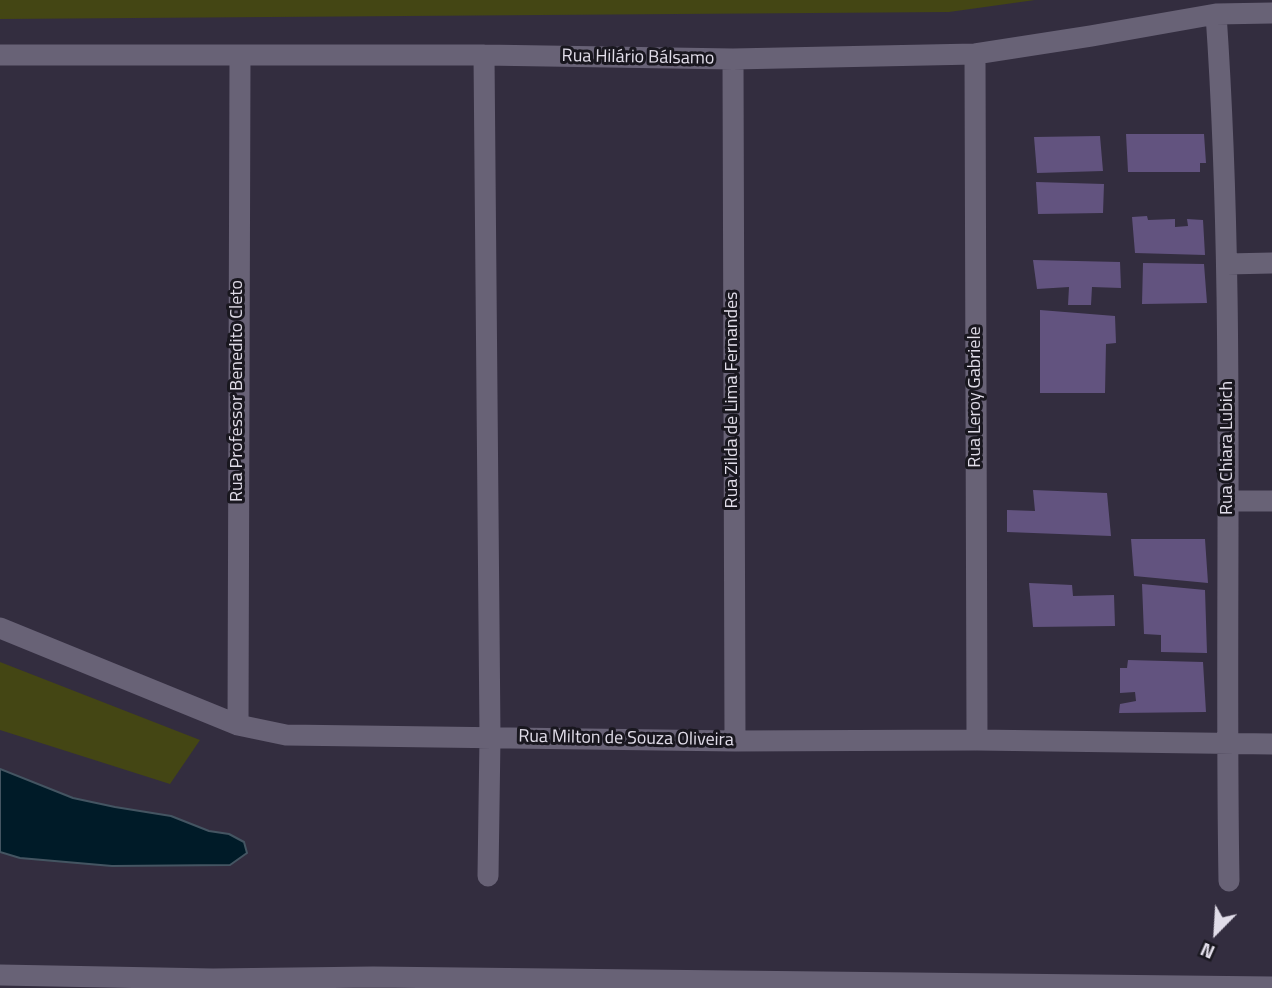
<!DOCTYPE html>
<html>
<head>
<meta charset="utf-8">
<style>
	body { margin:0 }
	#map { position:relative; width:1272px; height:988px; overflow:hidden; background:#332d3f; font-family:"Titillium Web",sans-serif }
	canvas { display:block }
	.north { position:absolute; left:1181px; top:897px; width:70px; height:70px; -webkit-text-stroke:5px #19171f; paint-order:stroke; rotate:204deg; font-size:19px; font-weight:700; line-height:28px; text-align:center; color:#e1dde9 }
	.north::after { content:''; display:block; margin:auto; width:24px; height:32px; background:#e1dde9; clip-path:polygon(50% 0,100% 100%,50% 72%,0 100%) }
</style>
</head>
<body>
<div id="map">
<canvas width="1272" height="988"></canvas>
<div class="north">N</div>
</div>
<script>
const ctx = document.querySelector('canvas').getContext('2d');
ctx.lineJoin = 'round';
function paint(path, color) {
  ctx.fillStyle = color;
  ctx.fill(path, 'evenodd');
}
function stroke(path, color, width, dash) {
  ctx.strokeStyle = color;
  ctx.lineWidth = width;
  ctx.lineCap = dash ? 'butt' : 'round';
  ctx.setLineDash(dash || []);
  ctx.stroke(path);
}
function write(font, color, halo, rows, align = 'center') {
  ctx.font = font + ' "Titillium Web",sans-serif';
  ctx.lineWidth = 6;
  ctx.setLineDash([]);
  ctx.textBaseline = 'middle';
  ctx.strokeStyle = halo;
  ctx.fillStyle = color;
  for (const [text, x, y, turn = 0] of rows) {
    ctx.save();
    ctx.translate(x, y);
    ctx.rotate((+turn || 0) * Math.PI / 180);
    ctx.textAlign = isNaN(turn) ? turn : align;
    if (halo) ctx.strokeText(text, 0, 0);
    ctx.fillText(text, 0, 0);
    ctx.restore();
  }
}
const green = new Path2D(`
	M0 0H1035L949 12 0 19Z
	M0 662 200 740 170 784 0 730Z`);
const water = new Path2D(`
	M0 769 73 798 115 807 171 816 209 831 229 834 244 842 247 853 230 865 112 866 20 858 0 852Z`);
const building = new Path2D(`
	M1126 134H1204L1206 163H1200V172H1128Z
	M1100 136 1103 171 1037 173 1034 137Z
	M1036 182 1104 184 1103 213 1038 214Z
	M1147 216 1148 220 1175 219V227L1188 226 1187 219 1203 220 1205 255 1135 253 1132 217Z
	M1033 260 1120 262 1121 288 1092 287 1091 305H1068L1069 287 1037 289Z
	M1143 263 1204 264 1207 303 1142 304Z
	M1040 310 1115 316 1116 343 1106 344 1105 393H1040Z
	M1033 490 1107 493 1111 536 1007 532V510L1035 511Z
	M1131 539H1205L1208 583 1134 576Z
	M1029 583 1072 585 1073 596 1114 595 1115 626 1033 627Z
	M1142 584 1205 590 1207 653 1161 652V635L1144 634Z
	M1128 660 1203 662 1206 712 1119 713 1120 704 1136 701 1135 692 1120 693V668H1127Z`);
const minor = new Path2D(`
	M1216 14C1236 303 1224 592 1229 881
	M975 54 977 740
	M0 55H484L733 59 975 54 1091 36 1216 14 1272 13
	M484 55 490 737 488 876
	M733 59 735 741
	M1227 264 1272 263
	M1228 501H1272
	M0 628 238 725 286 735 735 741 977 740 1272 744
	M238 725 240 56
	M0 975 213 979 373 977 1272 987`);
const streetNames = [
	["Rua Hilário Bálsamo",638,58,1],
	["Rua Professor Benedito Cleto",238,391,-90],
	["Rua Leroy Gabriele",976,397,-90],
	["Rua Zilda de Lima Fernandes",733,400,-90],
	["Rua Chiara Lubich",1228,448,-90],
	["Rua Milton de Souza Oliveira",626,739,1]
];
paint(green, '#444614');
paint(water, '#001b28');
stroke(water, '#445562', 2);
paint(building, '#62537f');
stroke(minor, '#686276', 21);
write('18px', '#e1dde9', '#19171f', streetNames);
</script>
</body>
</html>
